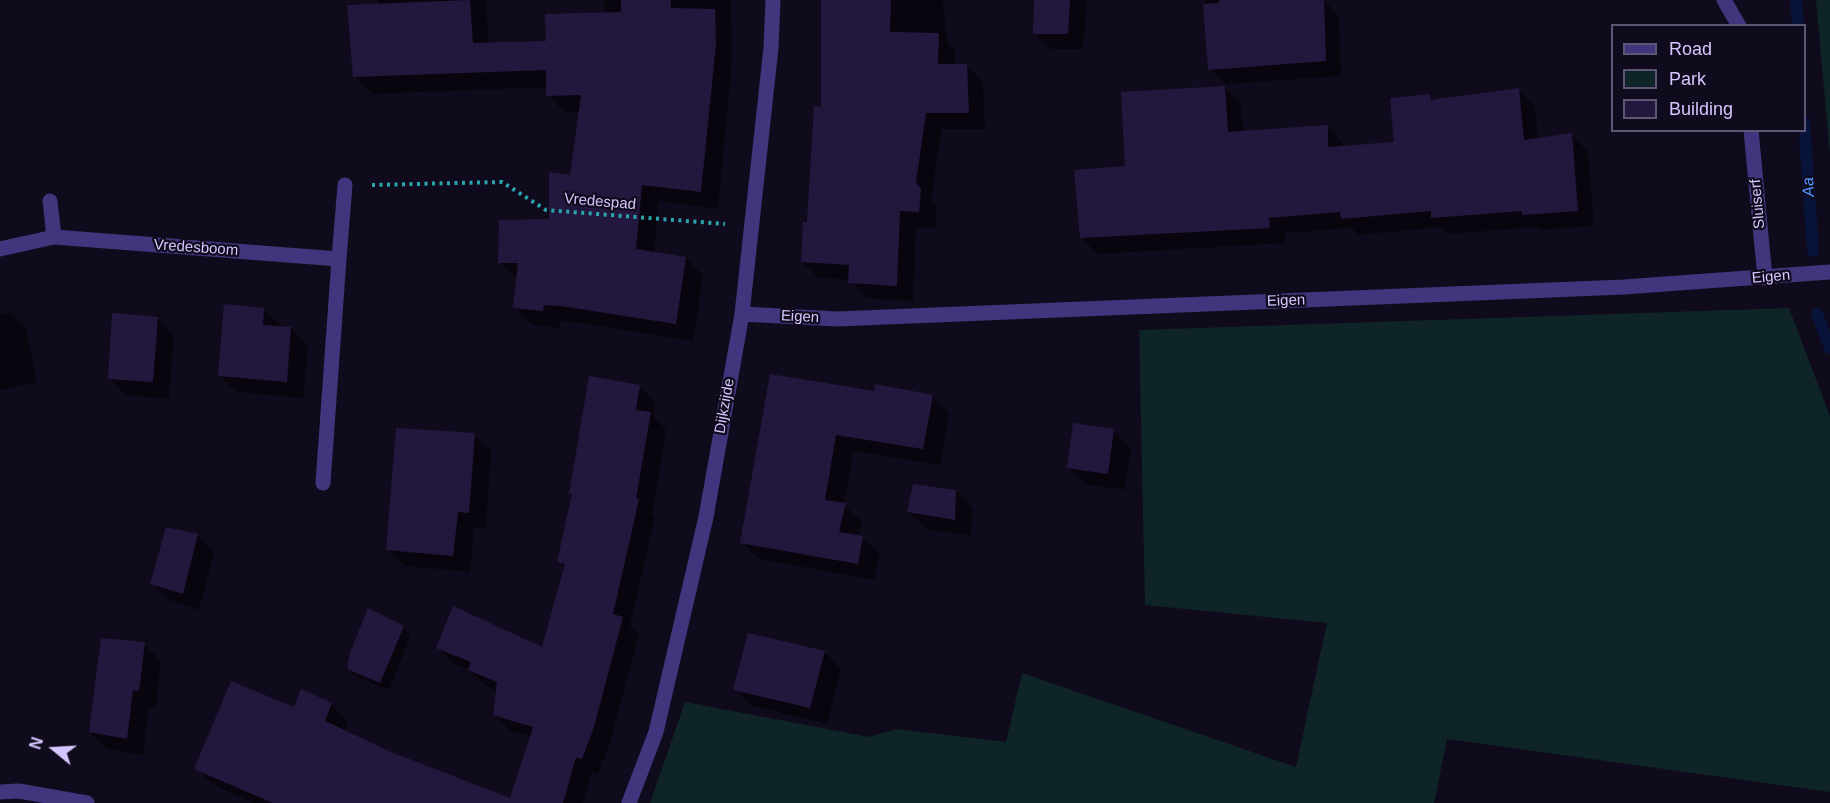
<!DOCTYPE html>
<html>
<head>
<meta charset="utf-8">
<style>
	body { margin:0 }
	#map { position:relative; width:1830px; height:803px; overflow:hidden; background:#100b1c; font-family:Arial,sans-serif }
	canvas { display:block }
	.legend { position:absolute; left:1611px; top:24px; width:195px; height:108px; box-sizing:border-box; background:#100b1c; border:2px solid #5e5677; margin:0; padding:8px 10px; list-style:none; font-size:18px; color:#d4c6ff }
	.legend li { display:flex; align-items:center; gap:12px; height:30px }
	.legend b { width:30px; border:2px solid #5e5677 }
	.north { position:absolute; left:24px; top:719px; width:60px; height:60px; -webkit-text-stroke:4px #100b1c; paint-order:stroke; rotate:288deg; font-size:16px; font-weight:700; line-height:24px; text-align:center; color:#d4c6ff }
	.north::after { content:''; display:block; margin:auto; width:21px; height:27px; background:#d4c6ff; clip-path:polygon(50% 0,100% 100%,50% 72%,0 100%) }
</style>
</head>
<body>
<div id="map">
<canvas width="1830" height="803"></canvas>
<ul class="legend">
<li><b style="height:8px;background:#41357d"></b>Road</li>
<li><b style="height:16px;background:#0e2426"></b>Park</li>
<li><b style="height:16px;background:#24173e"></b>Building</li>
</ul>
<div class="north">N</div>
</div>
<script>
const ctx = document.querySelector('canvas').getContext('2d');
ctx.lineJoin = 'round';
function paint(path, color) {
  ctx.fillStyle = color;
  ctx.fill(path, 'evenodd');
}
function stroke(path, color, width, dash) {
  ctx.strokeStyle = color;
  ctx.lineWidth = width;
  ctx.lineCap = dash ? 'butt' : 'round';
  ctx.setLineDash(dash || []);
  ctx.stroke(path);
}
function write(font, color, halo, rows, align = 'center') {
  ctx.font = font + ' Arial,sans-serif';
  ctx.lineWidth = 4.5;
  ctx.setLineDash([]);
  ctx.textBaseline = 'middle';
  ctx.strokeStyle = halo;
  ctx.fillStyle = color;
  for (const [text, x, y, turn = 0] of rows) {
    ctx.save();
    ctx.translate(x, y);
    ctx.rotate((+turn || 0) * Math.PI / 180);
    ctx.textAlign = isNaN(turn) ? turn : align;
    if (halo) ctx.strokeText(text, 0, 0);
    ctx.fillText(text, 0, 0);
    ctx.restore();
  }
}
const green = new Path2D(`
	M1816 0H1830V156Z
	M1789 308 1830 416V792L1447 739 1434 803H650L685 702 869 737 896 729 1006 742 1022 673 1296 767 1327 623 1145 605 1139 330Z`);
const shadow = new Path2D(`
	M378 0H486L489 44 547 43 603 14 604 0H731L732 62 718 209 659 201 654 253 686 258 703 276 693 341 580 323 561 321 560 328 532 325 515 307 518 280 500 262 550 221 571 177 580 112 565 113 548 95V87L372 94 354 76 378 6Z
	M823 0H943L947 42 955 51 954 66H967L983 82 985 129H942L931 199 937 206 935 228 916 227 913 301 866 298 850 280 819 278 802 262 822 109Z
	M1035 0H1087L1083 49H1050L1034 33Z
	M1204 0H1324L1339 16 1341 76 1225 84 1210 69Z
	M1224 87 1241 104 1243 132 1327 126 1343 143V147L1395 144 1430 96 1435 101 1519 90 1535 106 1538 139 1571 135 1588 151 1594 226 1540 230 1537 227 1449 234 1442 227 1358 235 1352 228 1285 233V243L1098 254 1081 238 1126 168Z
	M264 309 281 326 291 328 308 345 303 398 236 392 219 375Z
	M9 312 26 329 37 382 0 390V314Z
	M157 318 174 335 169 399 126 395 109 378Z
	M771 376 875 393 932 396 949 413 940 465 853 451 844 505 862 522 858 537 863 538 880 554 874 580 759 559 742 542Z
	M639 386 655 402 653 416 666 430 652 514 655 517 630 626 639 634 610 743 598 774 592 772 583 803H512L531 737 511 731 494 715 497 690 486 686 470 670 454 664 438 647 543 649 565 568 559 562 573 496 570 493Z
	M1114 431 1131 448 1125 490 1085 484 1068 467Z
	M474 434 491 451 486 529 474 528 470 572 405 566 388 549Z
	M956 491 973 508 971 536 926 529 909 512Z
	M197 535 214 552 199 610 169 600 152 583Z
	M403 627 411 635 389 690 357 677 348 668Z
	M144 644 161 661 156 707 149 706 143 755 107 749 90 732Z
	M825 652 841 669 827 724 752 706 735 689Z
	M331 704 348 721 344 732 483 803H254L213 785 196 768Z`);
const stream = new Path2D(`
	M1796 0 1798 26
	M1804 122 1813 251
	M1817 314 1830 348`);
const building = new Path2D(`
	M470 0 473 43 546 41 545 14 621 12V0H671V8L715 9 716 44 701 192 642 185 636 249 686 257 676 324 561 306 544 305 543 311 513 308 518 263H498L499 220 549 219V172L570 175 581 95 546 96V70L353 77 347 5Z
	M821 0H891L890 32 939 33 938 64H967L969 113H926L916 182 921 189 919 212 900 211 897 286 848 283 849 265 801 262 803 222H807L814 106 821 107Z
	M1034 0H1070L1068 34H1033Z
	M1219 0H1324L1326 61 1208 70 1203 4 1219 3Z
	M1225 86 1228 132 1328 125V147L1394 142 1390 98 1430 94 1431 100 1519 88 1524 140 1572 133 1578 211 1522 215V211L1431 218V211L1341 219 1340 212 1269 218 1270 228 1080 238 1074 170 1125 166 1121 92Z
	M224 304 264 308 263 325 291 327 287 382 218 376Z
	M112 313 158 317 153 382 108 379Z
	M770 374 874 391 875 384 933 395 923 449 836 435 825 500 846 503 839 532 863 536 858 564 740 543Z
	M589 376 640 385 636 410 651 412 636 498 639 499 613 614 623 617 594 727 582 759 576 757 563 803H273L194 769 231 681 294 707 301 689 332 703 325 721 391 752 510 798 533 727 493 715 497 682 468 670 471 662 436 648 453 606 542 647 565 564 557 562 572 494H569Z
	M1073 423 1114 429 1108 474 1067 468Z
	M396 428 475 433 469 513 458 512 453 556 386 550Z
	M913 484 956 490 955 520 907 512Z
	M166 527 198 534 183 594 150 584Z
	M368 608 404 626 380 683 347 669 350 653Z
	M748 633 825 651 810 708 733 690Z
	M101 638 145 642 139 691 133 690 127 739 89 732Z`);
const path = new Path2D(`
	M372 185 502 182 546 210 725 224`);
const minor = new Path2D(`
	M1724 0 1739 26
	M1751 130 1765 278
	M50 201 54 237
	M0 249 54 237 339 259 345 185
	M742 314 837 319 1624 287 1830 272
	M323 483 339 259
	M0 792 19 791 87 803
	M629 803 656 732 706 517 742 314 771 48 773 0`);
const streetNames = [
	["Vredespad",600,202,5],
	["Sluiserf",1758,204,-95],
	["Vredesboom",196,248,4],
	["Eigen",1771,277,-5],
	["Eigen",1286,301,-2],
	["Eigen",800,317,3],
	["Dijkzijde",725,406,-80]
];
const waterNames = [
	["Aa",1809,187,-94]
];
paint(green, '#0e2426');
paint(shadow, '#0007');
stroke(stream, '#081339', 12);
paint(building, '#24173e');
stroke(path, '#2aa5af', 4, [3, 4.5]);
stroke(minor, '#41357d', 15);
write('15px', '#d4c6ff', '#100b1c', streetNames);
write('italic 16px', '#5499ff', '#100b1c', waterNames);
</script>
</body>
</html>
